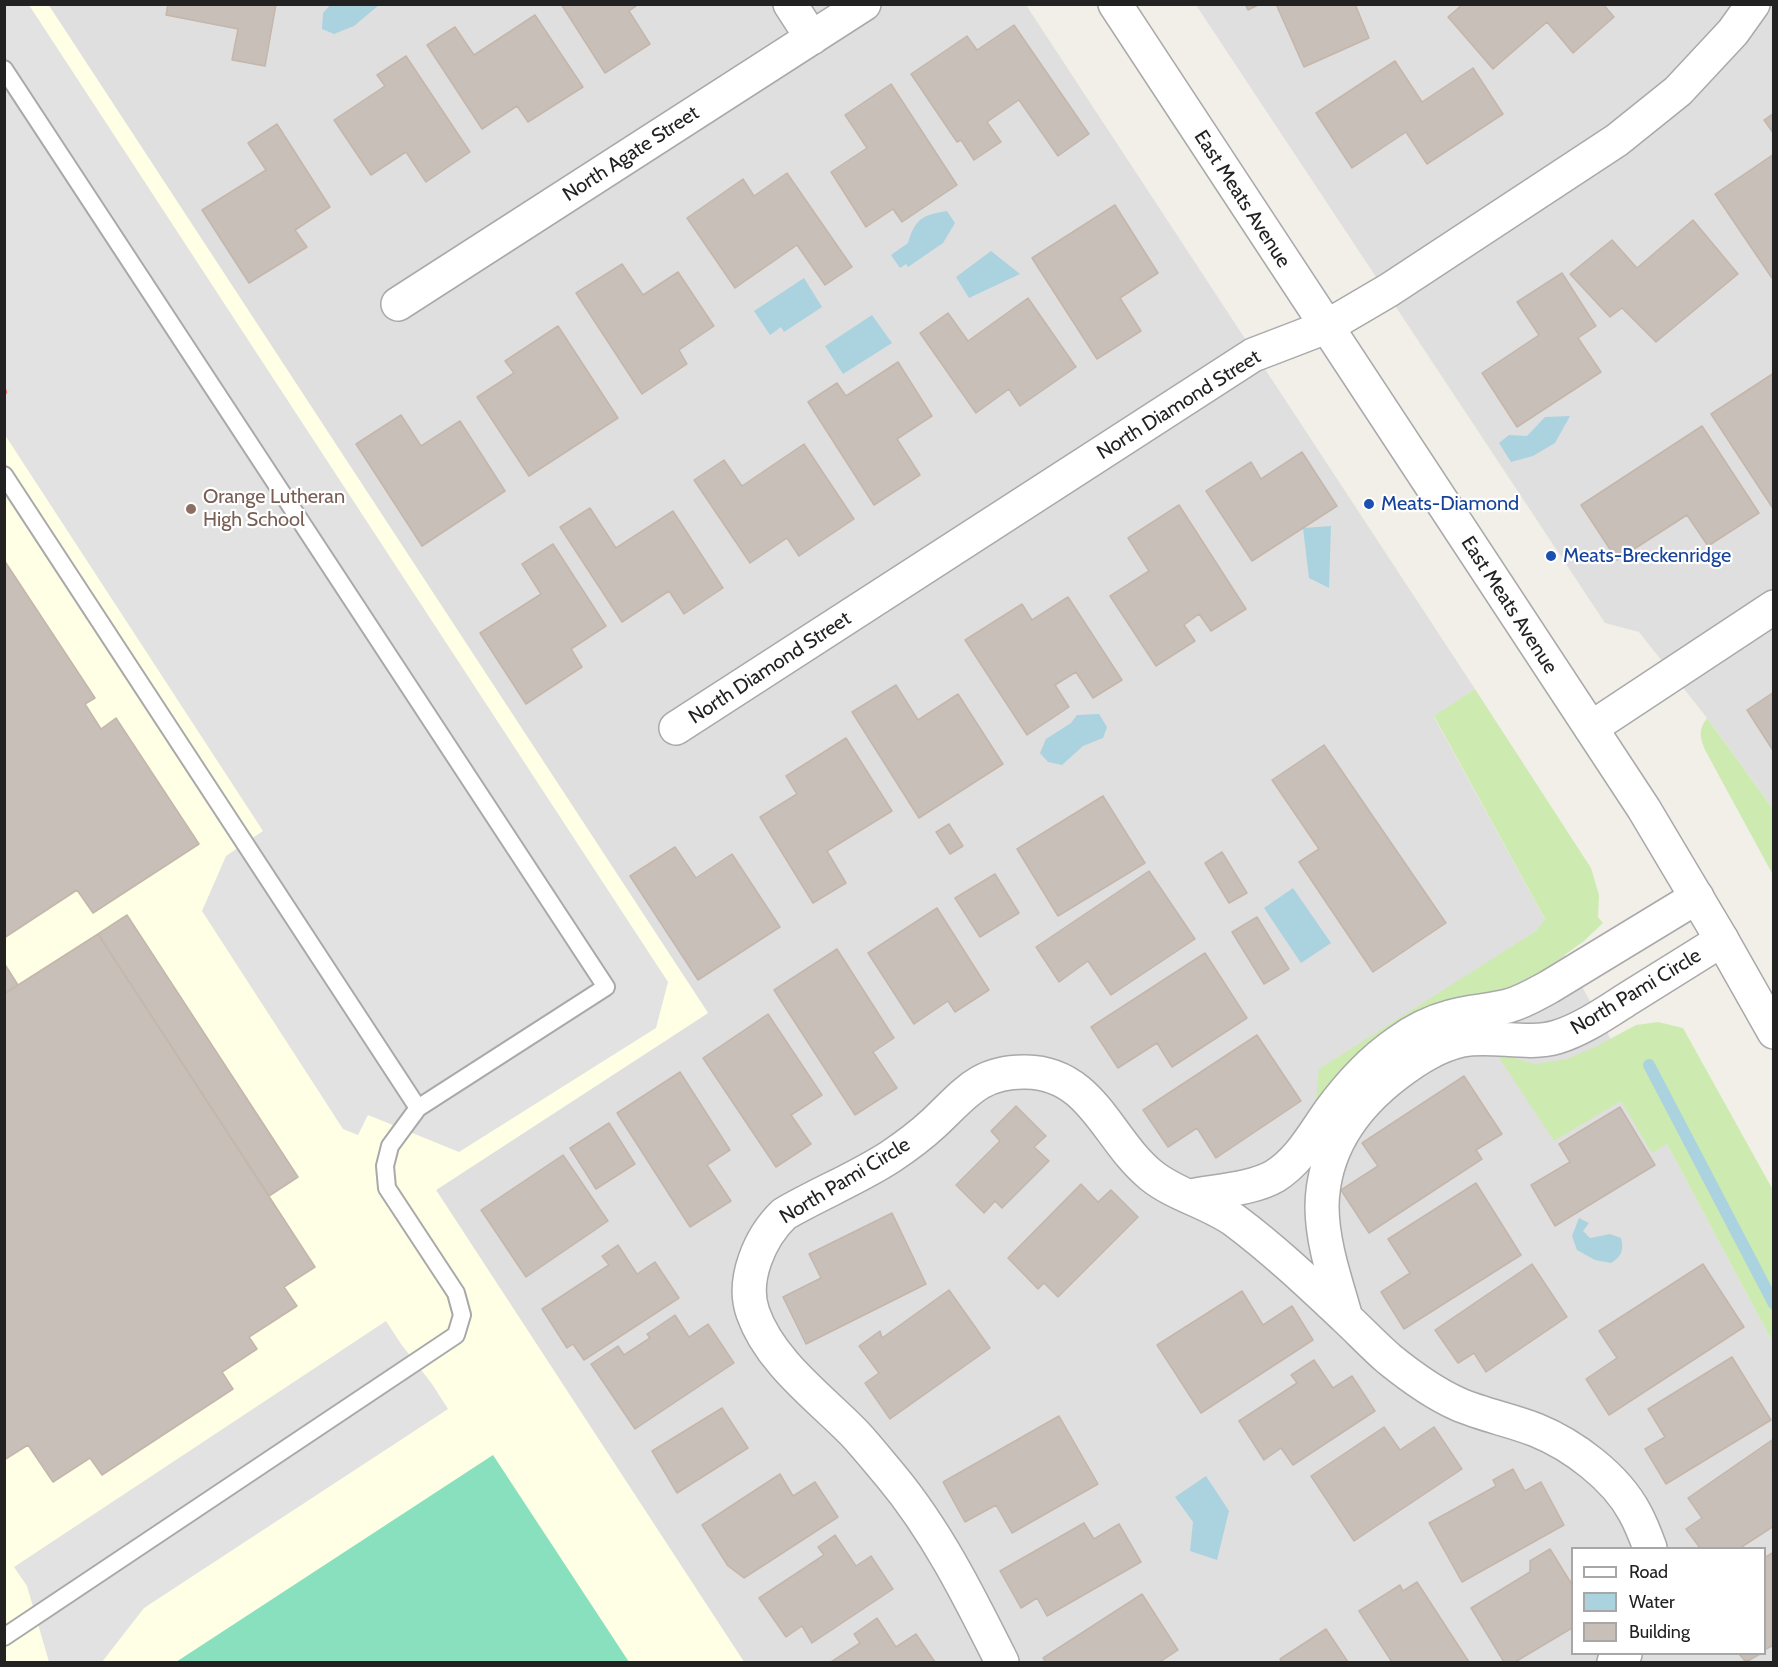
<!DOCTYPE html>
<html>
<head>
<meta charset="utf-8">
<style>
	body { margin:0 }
	#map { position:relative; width:1778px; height:1667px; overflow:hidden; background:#f2efe9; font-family:Cabin,sans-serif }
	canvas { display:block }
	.frame { position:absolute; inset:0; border:6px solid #222; pointer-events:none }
	.legend { position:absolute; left:1571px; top:1547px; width:195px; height:108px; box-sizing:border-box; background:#fff; border:2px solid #a7a7a7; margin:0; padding:8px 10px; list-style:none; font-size:18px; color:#222 }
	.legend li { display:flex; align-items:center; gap:12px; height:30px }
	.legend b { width:30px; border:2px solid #a7a7a7 }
</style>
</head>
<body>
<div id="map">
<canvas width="1778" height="1667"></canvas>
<div class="frame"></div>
<ul class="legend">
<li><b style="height:8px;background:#fff"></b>Road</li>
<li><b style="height:16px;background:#aad3df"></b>Water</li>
<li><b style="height:16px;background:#c7bfb8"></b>Building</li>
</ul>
</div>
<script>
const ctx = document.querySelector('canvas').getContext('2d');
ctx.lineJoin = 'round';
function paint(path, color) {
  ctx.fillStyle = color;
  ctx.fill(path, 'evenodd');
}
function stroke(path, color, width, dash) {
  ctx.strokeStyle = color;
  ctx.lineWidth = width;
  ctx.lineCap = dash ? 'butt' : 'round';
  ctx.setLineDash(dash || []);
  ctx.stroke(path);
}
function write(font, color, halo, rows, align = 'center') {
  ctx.font = font + ' Cabin,sans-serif';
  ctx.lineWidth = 4.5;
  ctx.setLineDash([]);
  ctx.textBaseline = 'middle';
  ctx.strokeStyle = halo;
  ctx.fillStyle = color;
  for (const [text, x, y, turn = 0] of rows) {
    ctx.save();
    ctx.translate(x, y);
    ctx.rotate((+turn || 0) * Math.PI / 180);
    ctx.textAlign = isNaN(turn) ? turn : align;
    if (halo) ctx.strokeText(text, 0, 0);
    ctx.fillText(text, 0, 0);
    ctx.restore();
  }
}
const residential = new Path2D(`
	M48 5H1026L1475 689 1434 717 1625 1065 1773 1343V1662H744L436 1190 708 1013ZM1572 1548H1764V1654H1572Z
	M1196 5H1773V809L1707 718 1639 632 1605 623Z`);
const education = new Path2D(`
	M48 4 708 1013 436 1190 744 1662H5L4 5Z`);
const grass = new Path2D(`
	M1475 689 1591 868 1599 895 1598 917 1603 923 1584 941 1542 971 1512 986 1451 1003 1324 1100 1316 1099 1319 1069 1536 931 1545 919 1434 716Z
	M1707 718 1773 809V875L1705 750C1700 736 1698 731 1707 718Z
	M1658 1022 1683 1028 1773 1190V1343L1667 1144 1652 1153 1621 1101 1554 1141 1496 1053 1535 1064 1567 1059 1597 1046 1636 1025Z`);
const pitch = new Path2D(`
	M493 1455 629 1662H176Z`);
const parking = new Path2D(`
	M5 5H29L668 982 656 1028 459 1152 368 1115 358 1135 343 1129 202 911 226 856 263 831 5 435Z
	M386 1321 401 1344 432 1384 448 1409 144 1608 102 1662H49L27 1586 14 1567Z`);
const water = new Path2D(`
	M331 4H379V5L354 26 334 34 322 29 323 13Z
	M947 211 955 223 943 243 908 267 906 264 900 268 891 255 908 243C915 219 922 215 947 211Z
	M991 251 1020 274 969 298 956 277Z
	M804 278 822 307 784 332 781 327 770 335 754 311Z
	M872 315 892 343 843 374 825 346Z
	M1570 416 1555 443 1533 456 1511 462 1499 443 1509 435 1527 436 1545 417Z
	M1331 526 1329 588 1309 578 1303 528Z
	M1099 714 1107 727 1103 738 1083 746 1062 765 1048 762 1040 753 1046 739 1071 723 1077 715Z
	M1293 888 1331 943 1301 963 1264 908Z
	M1579 1218 1589 1223 1583 1231 1590 1238 1610 1234 1621 1238C1624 1250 1622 1256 1611 1263L1595 1260 1577 1250 1572 1236Z
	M1206 1476 1229 1511 1217 1560 1190 1551 1193 1522 1175 1497Z`);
const stream = new Path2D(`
	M1649 1065 1774 1304`);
const building = new Path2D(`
	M168 4H276L265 66 232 60 238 29 166 15Z
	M561 4H639L629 11 650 44 605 73Z
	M1245 4H1260L1248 10Z
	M1276 4H1355L1369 38 1304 67Z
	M1463 4H1603L1614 17 1573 53 1547 22 1493 69 1448 17Z
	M535 15 583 87 528 122 517 106 482 129 427 45 455 27 474 55Z
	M1014 25 1089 134 1058 156 1019 100 987 122 1001 142 974 160 961 140 957 142 911 74 967 36 977 50Z
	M406 56 470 152 426 182 406 152 371 175 334 120 385 86 377 75Z
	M1395 61 1422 102 1473 68 1503 114 1427 164 1406 132 1352 168 1316 113Z
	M891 84 957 185 902 222 893 209 866 227 831 172 867 148 845 115Z
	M1774 113V134L1764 120Z
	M277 124 330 207 295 230 307 247 249 283 202 210 266 170 248 143Z
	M1774 154V281L1715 194Z
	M787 173 852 267 825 285 797 245 735 288 687 218 743 179 754 196Z
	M1115 205 1158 273 1120 298 1141 331 1097 359 1032 258Z
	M1693 220 1738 274 1656 342 1622 308 1610 317 1570 274 1612 240 1637 268Z
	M622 264 643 295 678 272 714 326 679 350 687 364 642 394 576 293Z
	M1562 273 1596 326 1578 338 1601 372 1517 427 1482 373 1539 335 1517 302Z
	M1028 298 1076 367 1020 406 1009 389 976 413 920 333 948 313 968 341Z
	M558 326 618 418 529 476 477 397 514 373 505 361Z
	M898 362 932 416 897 439 920 475 874 505 808 402 837 383 846 396Z
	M1774 373V506L1772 507 1711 414Z
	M401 415 421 446 460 421 505 491 422 546 356 444Z
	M1702 426 1759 513 1708 546 1687 515 1617 560 1581 505Z
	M804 444 854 519 799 556 787 538 750 563 694 480 724 460 742 486Z
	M1302 452 1337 506 1252 561 1206 491 1251 462 1261 479Z
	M1179 505 1246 609 1211 631 1199 614 1184 625 1195 641 1156 666 1110 596 1149 571 1128 538Z
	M590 508 616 548 673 511 723 588 684 614 669 591 622 622 560 527Z
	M553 544 606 626 571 649 582 667 526 704 480 633 541 594 522 564Z
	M4 560 95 698 85 704 101 729 116 718 199 844 93 913 77 890 4 938Z
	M1068 597 1122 680 1093 698 1076 672 1055 685 1069 707 1027 735 965 640 1022 604 1032 620Z
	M896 685 918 720 958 694 1003 764 919 818 852 712Z
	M1774 692V752L1747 710Z
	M846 738 892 811 827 851 846 883 813 903 760 817 797 794 786 776Z
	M1324 745 1446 923 1373 972 1299 862 1319 849 1272 780Z
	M1103 796 1145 863 1058 916 1017 849Z
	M949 824 963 846 950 854 936 832Z
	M675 847 696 878 732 854 780 927 698 980 630 876Z
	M1222 852 1247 893 1229 903 1205 863Z
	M1149 871 1195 939 1111 995 1088 961 1059 982 1036 947Z
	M995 874 1019 913 980 937 955 898Z
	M937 908 989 990 955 1012 948 1001 914 1024 868 953Z
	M127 915 298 1177 269 1196 98 934Z
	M1257 917 1289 969 1264 984 1232 932Z
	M98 934 315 1267 284 1287 297 1306 249 1337 257 1349 222 1372 233 1389 102 1475 90 1458 53 1482 28 1445 4 1460V994Z
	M837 949 894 1038 873 1052 897 1088 855 1115 774 990Z
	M1205 953 1247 1018 1172 1067 1157 1043 1118 1068 1091 1027Z
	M4 963 18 985 4 994Z
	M768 1014 822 1095 791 1115 811 1144 776 1167 703 1058Z
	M1257 1035 1301 1101 1216 1158 1197 1128 1168 1147 1143 1110Z
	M680 1072 730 1150 707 1165 731 1201 690 1227 617 1113Z
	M1464 1076 1502 1134 1476 1150 1482 1159 1369 1233 1341 1190 1378 1166 1362 1143Z
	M1016 1106 1046 1136 1034 1147 1049 1161 1002 1208 995 1201 984 1213 956 1185 1000 1141 991 1131Z
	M1620 1107 1655 1165 1555 1226 1531 1185 1570 1162 1559 1144Z
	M609 1123 635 1164 596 1189 570 1148Z
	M563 1155 608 1221 526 1277 481 1210Z
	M1476 1183 1521 1255 1404 1329 1381 1292 1410 1273 1388 1239Z
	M1081 1184 1098 1202 1111 1190 1138 1217 1058 1297 1044 1283 1038 1289 1008 1258Z
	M892 1213 926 1284 806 1344 783 1297 821 1278 809 1254Z
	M618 1245 637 1274 655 1262 679 1298 584 1360 573 1344 567 1348 542 1309 609 1265 602 1256Z
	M1532 1264 1567 1317 1486 1372 1474 1353 1458 1363 1435 1330Z
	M1703 1264 1744 1327 1609 1415 1586 1379 1617 1358 1599 1331Z
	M949 1290 990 1348 890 1419 865 1383 879 1373 859 1346 880 1331 882 1338Z
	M1242 1291 1263 1325 1292 1306 1313 1340 1201 1413 1157 1345Z
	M675 1315 689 1337 708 1324 734 1363 635 1429 591 1364 618 1346 624 1355 650 1338 647 1334Z
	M1732 1357 1771 1420 1666 1484 1645 1449 1665 1437 1648 1409Z
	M1314 1360 1333 1388 1352 1376 1375 1411 1293 1465 1281 1448 1264 1460 1239 1421 1297 1383 1291 1375Z
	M722 1408 748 1448 677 1493 652 1451Z
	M1059 1416 1098 1484 1012 1533 996 1505 965 1522 943 1482Z
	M1384 1427 1400 1450 1434 1427 1462 1469 1354 1541 1311 1476Z
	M1772 1440 1774 1526 1740 1548H1700L1686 1529 1702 1518 1688 1498Z
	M1513 1469 1525 1491 1541 1482 1564 1525 1462 1582 1429 1523 1496 1486 1493 1480Z
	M780 1474 793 1496 815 1482 838 1517 744 1578 728 1566 702 1525Z
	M1084 1523 1094 1539 1119 1524 1141 1562 1047 1616 1037 1598 1021 1608 1000 1571Z
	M835 1535 856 1566 871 1556 893 1589 812 1643 802 1626 786 1637 759 1598 824 1555 818 1547Z
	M1550 1549 1571 1583 1572 1582V1628L1515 1662H1504L1471 1608 1530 1572V1561Z
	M1774 1552V1645L1764 1650V1558Z
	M1417 1582 1469 1662H1392L1359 1611 1400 1585 1403 1591Z
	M1142 1594 1178 1650 1160 1662H1046L1043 1658Z
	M877 1618 896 1647 916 1634 935 1662H831L860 1643 854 1634Z
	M1326 1629 1348 1662H1282L1280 1659Z
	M1739 1654H1760L1746 1662Z`);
const path = new Path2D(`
	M4 392 10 391`);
const service = new Path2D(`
	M4 69 606 987 418 1108 390 1146 385 1166 387 1188 456 1293 462 1315 456 1335 4 1637
	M4 475 418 1108`);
const minor = new Path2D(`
	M790 4 812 38
	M398 304 864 4
	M676 728 1253 355 1326 327 1389 290 1617 140 1678 91 1733 32 1753 4
	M1591 728 1774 607
	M1191 1196C1216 1191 1253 1189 1275 1176 1300 1160 1313 1135 1330 1111 1349 1085 1371 1061 1397 1043 1412 1032 1431 1022 1450 1017 1469 1011 1489 1011 1508 1006 1523 1002 1536 994 1549 987L1697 897
	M1346 1318C1336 1282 1322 1244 1322 1206 1323 1150 1354 1106 1398 1073 1418 1058 1437 1046 1462 1040 1493 1034 1527 1046 1557 1037 1583 1029 1607 1012 1629 998 1660 979 1691 959 1722 940
	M1002 1662C970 1598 937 1531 890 1475 879 1462 867 1447 855 1434 820 1398 770 1362 753 1313 741 1280 760 1237 784 1214 818 1194 856 1179 890 1157 905 1147 920 1136 934 1123 964 1095 979 1071 1026 1072 1093 1073 1107 1140 1152 1176 1176 1195 1208 1202 1234 1220 1273 1249 1310 1284 1345 1317 1360 1331 1374 1346 1389 1359 1410 1376 1433 1393 1458 1404 1483 1415 1511 1420 1536 1430 1573 1445 1616 1477 1635 1513 1641 1524 1646 1537 1650 1548
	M1614 1662 1625 1654`);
const tertiary = new Path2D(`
	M1115 4 1644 809 1722 940 1774 1032`);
const markers = [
	[1369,504,6,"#1a4fb4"],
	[191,509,6,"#8d6e63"],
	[1551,556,6,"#1a4fb4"]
];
const streetNames = [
	["North Agate Street",631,154,-33],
	["East Meats Avenue",1242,199,57],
	["North Diamond Street",1179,405,-32],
	["East Meats Avenue",1509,605,57],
	["North Diamond Street",770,668,-33],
	["North Pami Circle",1636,992,-31],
	["North Pami Circle",845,1181,-31]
];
const educationNames = [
	["Orange Lutheran",203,497],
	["High School",203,520]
];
const transitNames = [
	["Meats-Diamond",1381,504],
	["Meats-Breckenridge",1563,556]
];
paint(residential, '#e0dfdf');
paint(education, '#ffffe5');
paint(grass, '#cdebb0');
paint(pitch, '#88e0be');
paint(parking, '#e2e2e2');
paint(water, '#aad3df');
stroke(stream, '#aad3df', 12);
paint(building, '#c7bfb8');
stroke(building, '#c4b6ab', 1.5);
stroke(service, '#a9a9a9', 20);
stroke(minor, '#a9a9a9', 36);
stroke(tertiary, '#a9a9a9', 36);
stroke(path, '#fa8072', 4, [3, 3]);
stroke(service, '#fff', 16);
stroke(minor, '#fff', 33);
stroke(tertiary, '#fff', 33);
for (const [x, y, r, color] of markers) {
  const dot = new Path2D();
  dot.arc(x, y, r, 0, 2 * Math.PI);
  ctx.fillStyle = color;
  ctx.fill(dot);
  stroke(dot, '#fff', 2);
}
write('20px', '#222', '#fff', streetNames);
write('20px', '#785e54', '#fff', educationNames, 'left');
write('20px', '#164399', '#fff', transitNames, 'left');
</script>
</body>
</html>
